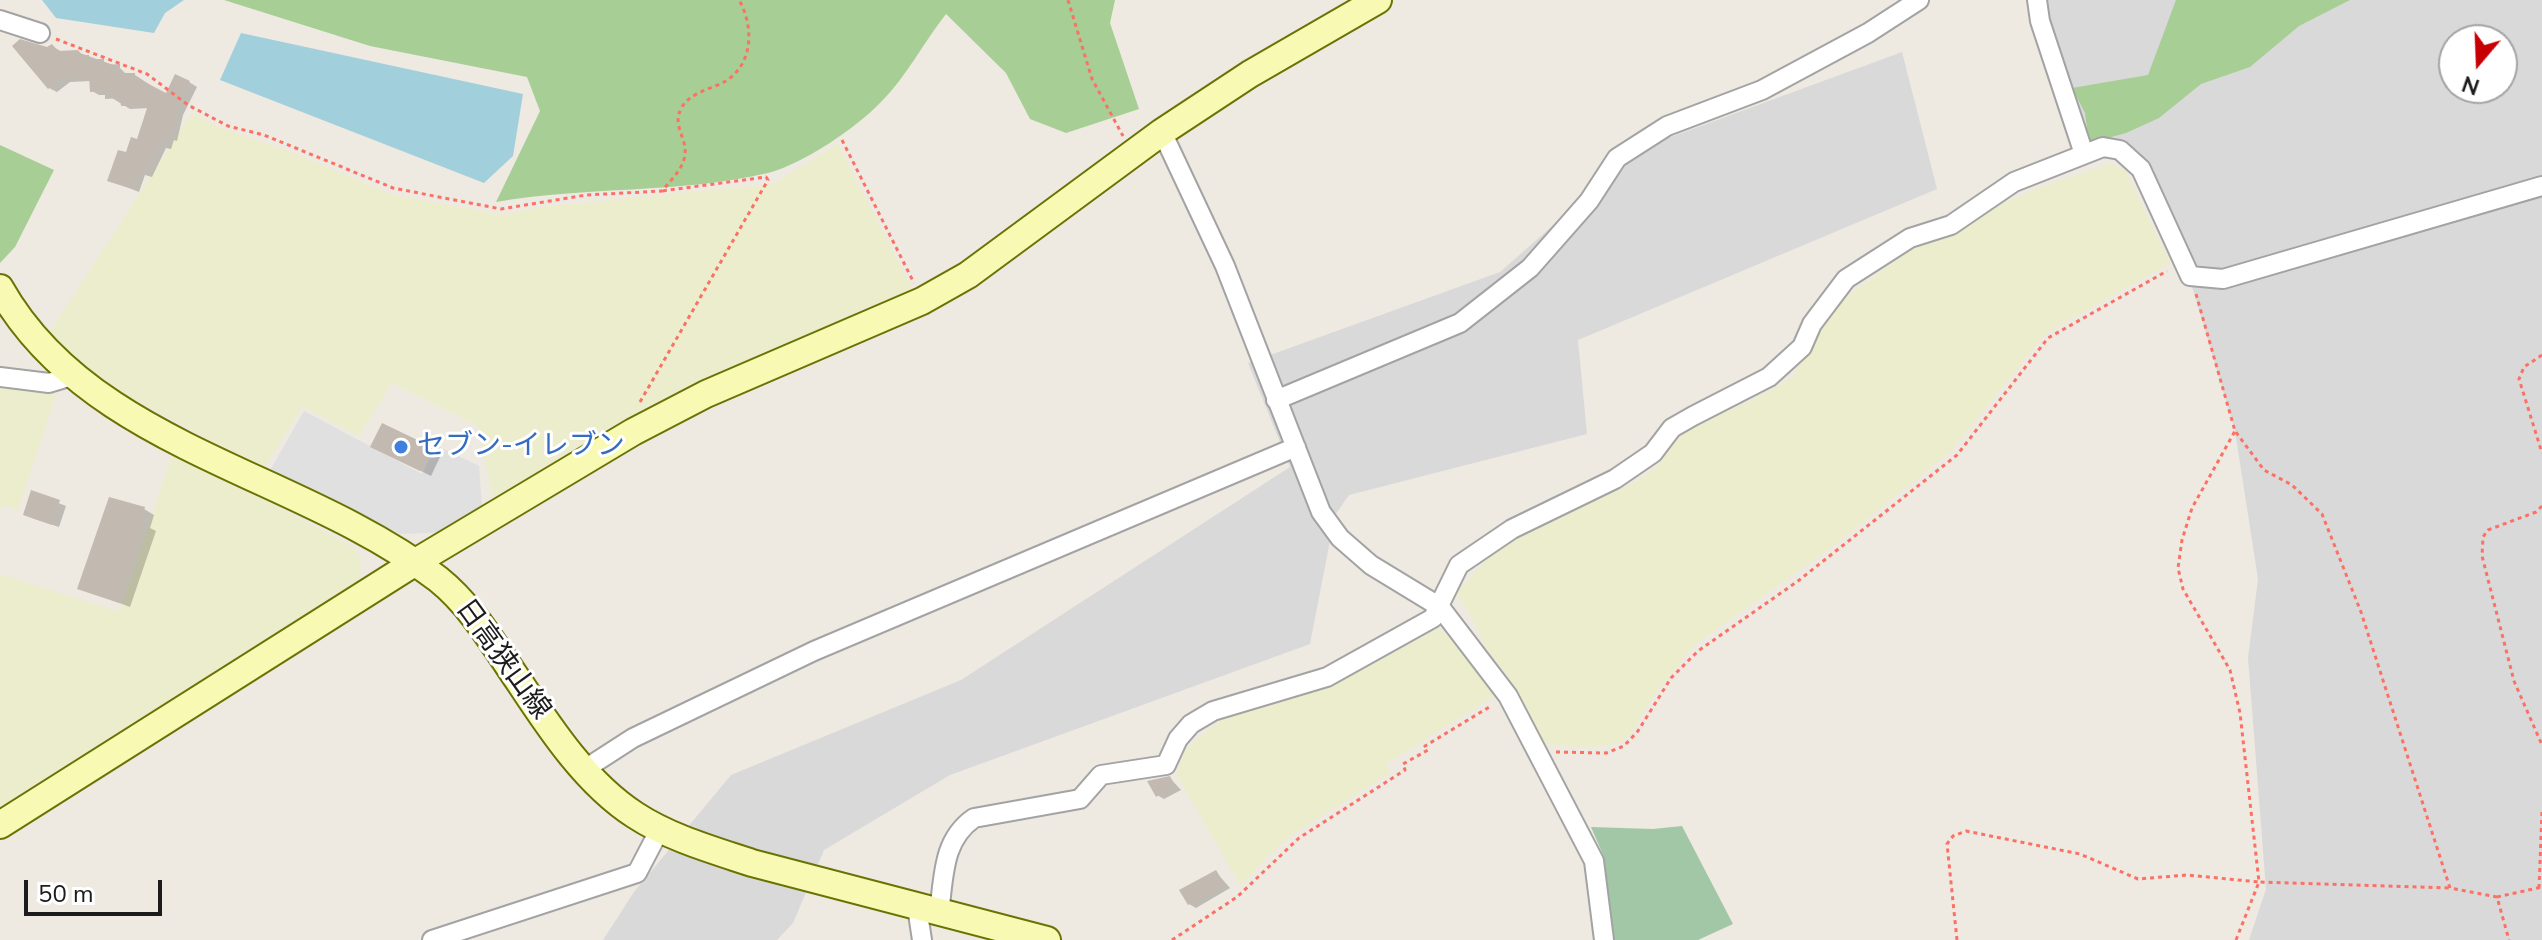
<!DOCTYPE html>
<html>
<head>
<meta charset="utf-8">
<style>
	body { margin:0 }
	#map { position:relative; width:2542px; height:940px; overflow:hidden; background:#eee9e1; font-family:"Nunito Sans",sans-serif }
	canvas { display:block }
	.north { position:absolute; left:2438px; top:24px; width:80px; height:80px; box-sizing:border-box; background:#fff; border:2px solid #a4a4a4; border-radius:50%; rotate:199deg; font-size:22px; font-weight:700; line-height:32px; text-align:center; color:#1c1c1c }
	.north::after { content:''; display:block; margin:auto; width:28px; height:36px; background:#c80005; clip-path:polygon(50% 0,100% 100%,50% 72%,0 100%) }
	.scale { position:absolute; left:24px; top:880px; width:138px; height:36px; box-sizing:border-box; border:4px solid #1c1c1c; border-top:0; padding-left:10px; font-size:24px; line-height:28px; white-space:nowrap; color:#1c1c1c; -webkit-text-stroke:6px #fff; paint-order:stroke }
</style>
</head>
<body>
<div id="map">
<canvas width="2542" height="940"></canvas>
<div class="north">N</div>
<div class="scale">50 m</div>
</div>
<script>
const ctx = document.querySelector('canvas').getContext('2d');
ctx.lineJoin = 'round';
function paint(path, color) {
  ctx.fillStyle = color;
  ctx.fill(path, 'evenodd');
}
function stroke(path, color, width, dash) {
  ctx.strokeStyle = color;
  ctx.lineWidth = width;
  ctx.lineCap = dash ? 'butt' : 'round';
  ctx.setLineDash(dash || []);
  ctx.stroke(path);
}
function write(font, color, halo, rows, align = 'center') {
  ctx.font = font + ' "Nunito Sans","Noto Sans JP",sans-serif';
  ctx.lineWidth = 6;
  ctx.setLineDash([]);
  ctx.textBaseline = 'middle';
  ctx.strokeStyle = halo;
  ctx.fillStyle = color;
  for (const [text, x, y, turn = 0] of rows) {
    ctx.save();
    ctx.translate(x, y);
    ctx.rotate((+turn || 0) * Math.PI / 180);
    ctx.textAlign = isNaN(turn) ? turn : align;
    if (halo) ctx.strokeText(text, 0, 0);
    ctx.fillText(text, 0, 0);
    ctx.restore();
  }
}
const residential = new Path2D(`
	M2037 0H2542V940H2249L2266 889 2248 658 2258 579 2235 431 2185 263 2120 150 2084 154ZM2454 40H2502V88H2454Z
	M1902 52 1937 189 1578 340 1587 434 1349 495 1335 515 1310 644 950 775 824 850 793 923 777 940H603L634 892 731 775 961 680 1290 467 1248 363 1500 272 1641 148Z`);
const farmland = new Path2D(`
	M192 113 218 127 296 154 393 195 503 215 540 207 773 184 838 144 914 292 856 319 796 339 632 420 493 499 478 426 392 383 359 436 302 406 264 469 102 382 49 333Z
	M2109 164 2125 169 2170 263 2046 333 1951 451 1837 543 1693 646 1651 699 1633 731 1619 743 1588 748 1545 744 1505 672 1486 648 1467 608 1455 594 1490 556 1522 535 1632 484 1660 464 1677 439 1698 423 1750 401 1793 377 1836 305 1910 250 1960 232 1987 211 2038 188Z
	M0 384 57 392 18 510 2 505 0 511Z
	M172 456 243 487 356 549 361 562 359 588 0 814V574L119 612Z
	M1439 628 1466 654 1494 696 1386 764 1391 772 1293 834 1266 858 1241 886 1176 774 1187 748 1222 719 1330 687Z`);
const forest = new Path2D(`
	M224 0H1115L1110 23 1139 109 1066 133 1030 119 1006 73 946 14C924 42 906 77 881 102 856 128 803 164 768 173 679 194 586 186 496 202L540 111 527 77 370 46Z
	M2176 0H2350L2299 26 2250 67 2201 84 2159 118 2126 133 2089 143 2085 113 2072 88 2148 75Z
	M0 145 54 170 15 247 0 263Z`);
const cemetery = new Path2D(`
	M1682 826 1733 924 1698 940H1613L1604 857 1591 827 1653 829Z`);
const parking = new Path2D(`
	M304 411 422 474 436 445 479 466 482 506 450 532 400 534 269 472Z`);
const water = new Path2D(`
	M42 0H184L165 13 154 33 56 18Z
	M241 33 523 94 513 156 484 183 220 80Z`);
const shadow = new Path2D(`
	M52 46 62 52H77L119 67 127 75H135L167 96 189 82 197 87 183 115 177 141 174 140 171 149 166 148 152 177 145 175 139 192 109 180 138 141 149 108 130 109 107 95H99L92 91 91 81 70 82 57 92 49 88 47 50Z
	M431 449 441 455 431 476 383 452Z
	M33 493 66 506 59 527 32 518Z
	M144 509 154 515 150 528 156 531 130 607 80 588Z
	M1170 778 1181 790 1164 799 1157 795Z
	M1216 872 1230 888 1196 908 1189 904Z`);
const building = new Path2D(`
	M20 39 47 47 52 44 58 51 78 50 82 55H89V59H104V65L120 64V73H135V77L166 93 175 74 190 81 176 111 170 138 166 137 163 147 158 145 143 175 137 173 132 189 107 181 118 150 126 152 131 137 137 139 148 105 121 106 120 98 105 99V91L90 92 89 77 62 78 48 89 12 46Z
	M382 423 432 447 420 471 370 447Z
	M31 490 60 500 52 525 23 515Z
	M109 497 145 507 141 521 146 523 119 603 77 589Z
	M1170 776 1175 786 1156 797 1147 781Z
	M1216 870 1225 885 1188 905 1179 890Z`);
const path = new Path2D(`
	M1068 0 1092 79 1123 136
	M56 39 147 74 188 105 228 126 264 135 393 188 501 209 586 195 662 191C671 180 684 168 685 154 687 137 671 125 682 107 690 93 711 89 724 82 754 65 754 26 739 0
	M842 140 914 283
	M2196 294 2235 431 2264 470 2292 485 2322 514 2361 612 2450 888 2497 897 2509 940
	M2542 355 2524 367 2519 379 2542 453
	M640 402 768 180 766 177 662 191
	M2542 506 2536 512 2488 530 2483 537 2482 556 2514 681 2542 745
	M1556 752 1606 753 1624 746 1638 731 1671 678 1698 651 1798 581 1957 455 2048 338 2167 271
	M2539 888 2542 811
	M2497 897 2542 887
	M1172 940 1237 897 1299 838 1405 770 1403 764 1428 750 1425 746 1491 706
	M1957 940 1947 844 1953 836 1966 831 2080 854 2138 879 2187 875 2259 882 2240 713 2230 670 2183 589 2178 568 2182 540 2192 508 2235 431
	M2236 940 2259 882 2450 888`);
const street = new Path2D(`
	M2037 0 2040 21 2084 154
	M0 20 40 33
	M1162 132 1225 266 1321 512 1340 538 1371 565 1440 607 1508 696 1594 861 1604 940
	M0 377 49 383 72 376
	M1276 400 1460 323 1530 268 1589 201 1617 158 1667 126 1762 90 1868 33 1919 0
	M585 769 633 738 814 651 1296 447
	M917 907 922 940
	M939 913C944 877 942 840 974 818L1080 799 1101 775 1166 765 1178 739 1191 724 1213 711 1327 677 1433 618 1459 565 1512 529 1615 479 1653 453 1672 428 1693 416 1769 377 1802 347 1812 324 1846 279 1910 238 1951 225 2014 182 2103 147 2120 150 2141 169 2190 276 2223 279 2542 186
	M432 940 637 873 660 829`);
const secondary = new Path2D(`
	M0 288C89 447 301 473 438 579 473 607 495 647 520 683 551 730 587 784 635 815 670 838 713 850 752 863L1047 940
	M0 825 414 563 633 432 706 394 922 301 968 275 1162 132 1250 74 1378 0`);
const markers = [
	[401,447,8,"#3f7fe0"]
];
const shopNames = [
	["セブン-イレブン",417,447]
];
const streetNames = [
	["日高狭山線",502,660,54]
];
paint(residential, '#dad9d9');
paint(farmland, '#ecedcc');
paint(forest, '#a7ce95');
paint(cemetery, '#a2c7a7');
paint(parking, '#e0e0e0');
paint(water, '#a1d0dc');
paint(shadow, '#0003');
paint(building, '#c2b9b1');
stroke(street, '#a3a3a3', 22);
stroke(secondary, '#697303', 30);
stroke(path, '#fb7165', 3, [4, 4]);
stroke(street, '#fff', 18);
stroke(secondary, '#f8fab3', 26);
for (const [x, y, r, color] of markers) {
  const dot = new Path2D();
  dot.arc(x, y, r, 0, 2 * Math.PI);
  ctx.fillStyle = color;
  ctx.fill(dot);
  stroke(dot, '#fff', 3);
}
write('28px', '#366cbe', '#fff', shopNames, 'left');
write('28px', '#1c1c1c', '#fff', streetNames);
</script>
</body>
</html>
